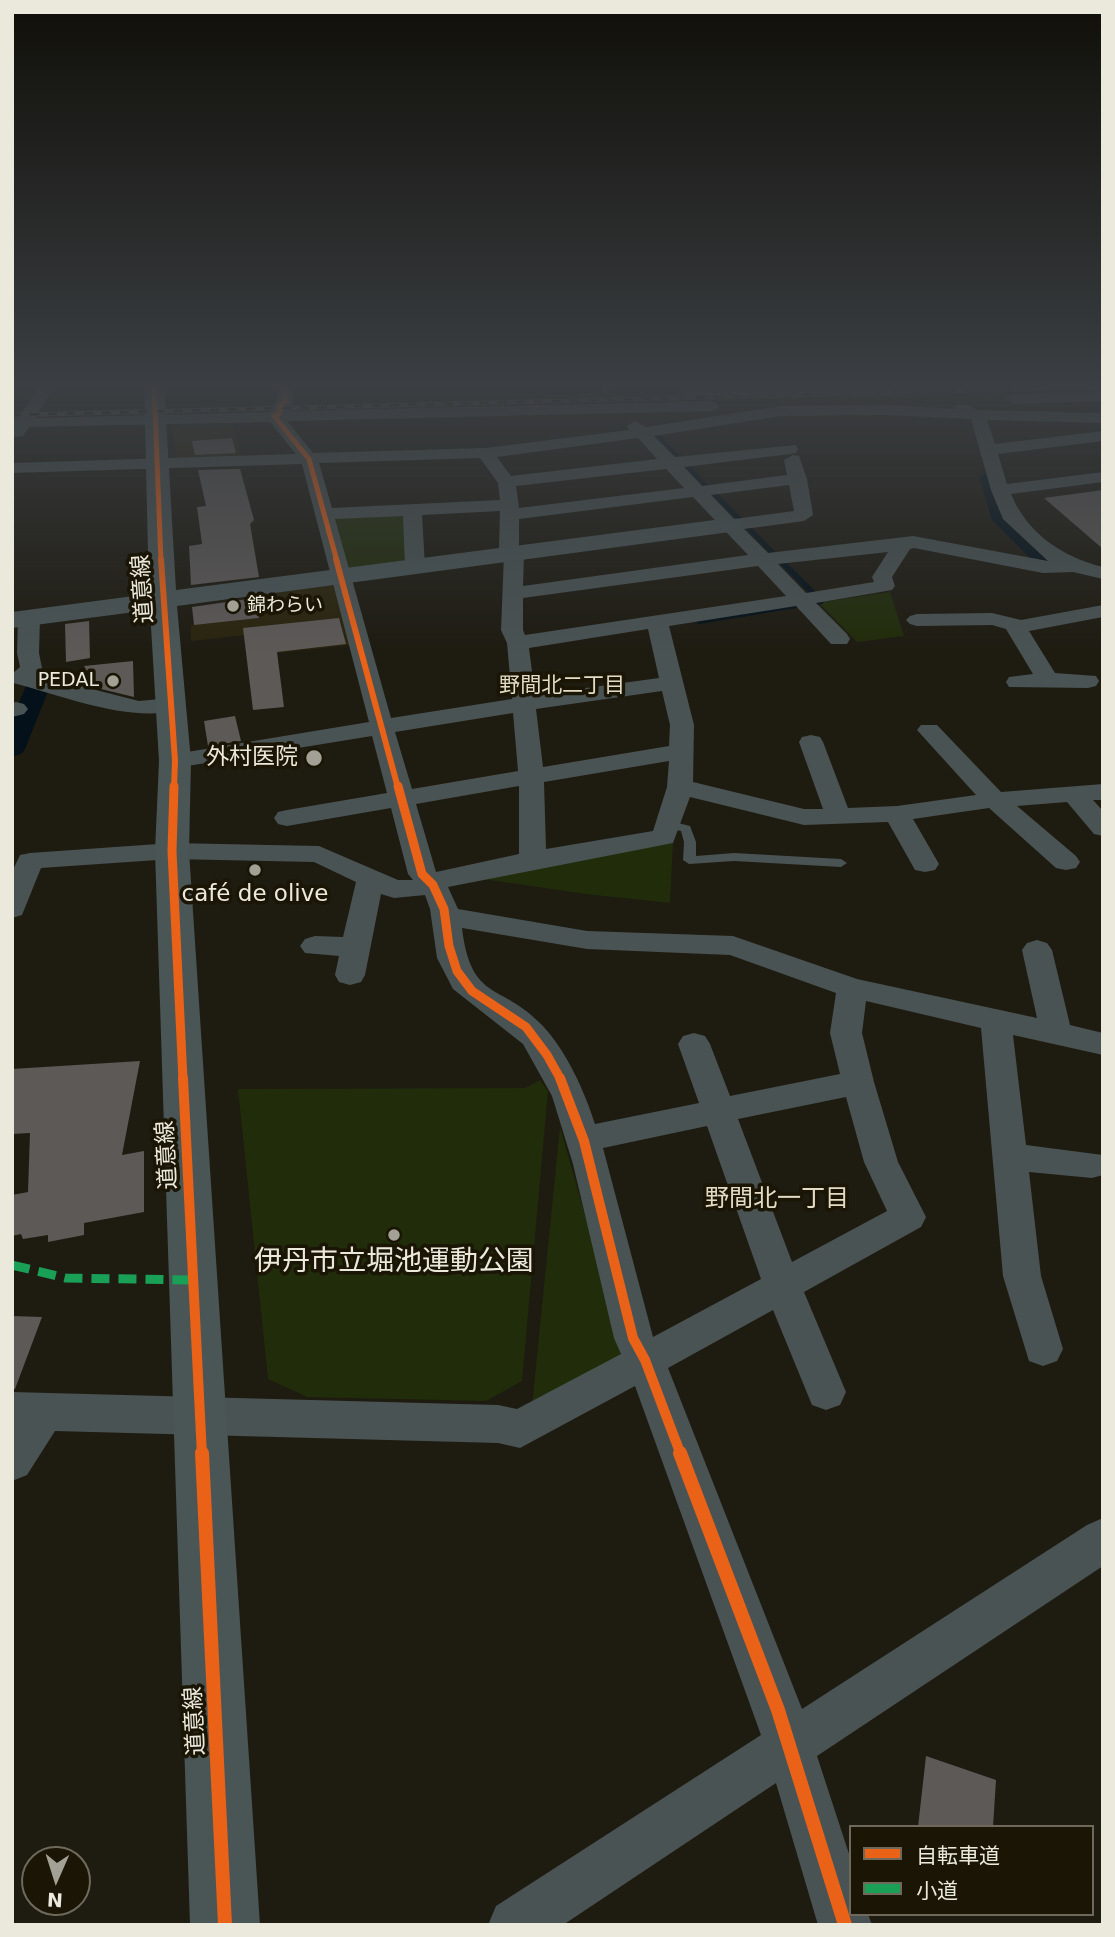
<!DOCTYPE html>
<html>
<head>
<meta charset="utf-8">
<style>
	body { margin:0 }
	#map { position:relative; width:1115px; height:1937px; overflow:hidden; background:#1e1b11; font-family:"DejaVu Sans","Noto Sans JP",sans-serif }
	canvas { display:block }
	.frame { position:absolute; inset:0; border:14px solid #ebe8dc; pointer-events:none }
	.legend { position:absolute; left:849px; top:1825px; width:245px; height:91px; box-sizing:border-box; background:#1a1504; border:2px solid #6e695a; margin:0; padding:9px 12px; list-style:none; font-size:21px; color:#ebe8dc }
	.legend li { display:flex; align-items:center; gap:14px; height:35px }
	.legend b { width:35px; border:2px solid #6e695a }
	.north { position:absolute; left:21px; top:1846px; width:70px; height:70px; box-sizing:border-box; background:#1a1504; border:2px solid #6e695a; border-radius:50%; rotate:183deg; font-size:19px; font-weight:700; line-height:28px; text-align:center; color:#ebe8dc }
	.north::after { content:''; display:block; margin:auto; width:24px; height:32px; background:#a3a095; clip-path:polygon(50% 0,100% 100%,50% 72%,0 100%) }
</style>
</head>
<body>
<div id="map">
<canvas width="1115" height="1937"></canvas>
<div class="frame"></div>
<ul class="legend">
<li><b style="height:9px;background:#ea6118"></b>自転車道</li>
<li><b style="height:9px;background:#1a9f57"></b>小道</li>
</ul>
<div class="north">N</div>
</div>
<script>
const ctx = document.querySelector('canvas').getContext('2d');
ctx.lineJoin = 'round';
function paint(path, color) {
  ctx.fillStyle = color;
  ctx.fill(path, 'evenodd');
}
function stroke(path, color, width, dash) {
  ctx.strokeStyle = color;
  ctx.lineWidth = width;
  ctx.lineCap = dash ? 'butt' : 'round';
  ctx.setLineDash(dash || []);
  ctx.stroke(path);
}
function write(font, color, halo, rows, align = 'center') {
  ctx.font = font + ' "DejaVu Sans","Noto Sans JP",sans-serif';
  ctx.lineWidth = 7;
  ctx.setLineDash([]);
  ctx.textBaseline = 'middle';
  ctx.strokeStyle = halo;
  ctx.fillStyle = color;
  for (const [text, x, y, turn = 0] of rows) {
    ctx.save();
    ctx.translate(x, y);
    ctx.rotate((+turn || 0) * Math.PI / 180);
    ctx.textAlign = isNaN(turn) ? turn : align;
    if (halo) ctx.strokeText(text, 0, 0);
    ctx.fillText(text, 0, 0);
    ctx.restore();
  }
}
const built = new Path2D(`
	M232 422 242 458 176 459 173 427 186 423Z
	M328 584 335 586 350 645 277 653 273 632 191 641V625L260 618 257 593Z`);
const green = new Path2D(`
	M406 515 409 561 345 568 332 519Z
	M890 592 904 636 857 642 821 605 823 602Z
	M673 843 670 903 586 894 476 878Z
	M540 1080 548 1091 522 1381 486 1401 307 1397 268 1379 238 1089 525 1088Z
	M560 1127 623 1349 614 1366 532 1406Z`);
const streamFar1 = new Path2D(`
	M649 428 781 561`);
const stream = new Path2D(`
	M699 621 821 601 779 559`);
const canal = new Path2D(`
	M596 384H612L617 392 615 395H603Z
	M988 471 997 477 1011 518 1052 558 1055 562 1052 566H1038L992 520 979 477Z
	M39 677 47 679 51 684 25 749 21 754 12 757V718L27 684 31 679Z`);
const building = new Path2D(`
	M232 438 236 453 195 455 192 441Z
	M240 469 254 520 250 524 259 577 191 585 189 546 202 544 197 507 206 506 198 470Z
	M1103 490V549L1044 498Z
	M255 598 259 618 194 625 192 607Z
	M339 618 346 644 277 652 284 707 253 710 243 628Z
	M89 621 90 658 66 662 65 624Z
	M133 661 134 697 97 688 84 666Z
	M235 716 241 741 208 746 204 721Z
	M140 1061 122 1155 144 1151V1212L84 1223V1235L48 1242V1235L23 1239 21 1234 12 1236V1195L28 1192 30 1133 12 1134V1069Z
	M12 1316 42 1317 15 1389H12Z
	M926 1756 996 1780 993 1827H918Z`);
const lane = new Path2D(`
	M666 820 690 826 696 842V856L734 853 841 859 847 863 841 867 734 861 689 864 683 860 684 842 681 831 662 827 660 824Z`);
const street = new Path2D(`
	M41 384H56L35 418 270 412 277 400 278 384H293V402L288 411 712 401 720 406 712 411 287 421 313 453 486 448 629 430 627 426 635 421 646 427 781 406 885 405 955 409 956 405H968L977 410 1103 413V423L987 420 995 444 1103 431V441L998 454 1007 484 1103 472V482L1011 494C1027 533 1062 557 1103 567V579L1073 572 1043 573 914 548 910 549 892 577 895 586 892 590 816 603 847 634 850 639 847 644H831L796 606 669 626 694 725 693 782 804 809H823L799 742 802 737 811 735 820 737 823 742 848 808 897 806 976 795 917 730 921 725H937L1001 792 1103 784V800H1093L1103 811V836L1094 834 1067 802 1017 806 1076 856 1080 862 1076 868 1066 870 1056 868 989 808 913 819 939 864 935 870 925 872 915 870 888 822 804 825 690 797 673 843 448 887 458 909 587 931 733 936 857 979 1037 1018 1022 950 1027 943 1037 940 1047 943 1052 950 1070 1025 1103 1033V1055L1013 1035 1026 1145 1103 1155V1175L1092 1178 1029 1172 1041 1276 1063 1349 1057 1361 1043 1366 1029 1361 1003 1276 981 1028 866 1001 862 1033 874 1082 898 1162 926 1217 921 1227 804 1292 846 1392 840 1405 826 1410 812 1405 773 1310 668 1368 802 1709 1087 1525 1103 1518V1566L817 1756 851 1860V1914H868L872 1925H818L776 1783 563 1925H488L496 1906 761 1735 635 1386 520 1448 498 1443 55 1431 27 1475 12 1481V1392L498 1405 517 1409 621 1354 614 1338 573 1164 552 1096 523 1044 453 989 437 958 430 909 425 895 394 898 381 894 365 975 361 982 350 985 339 982 335 975 339 956 305 953 300 946 305 939 315 936 343 937 356 882 314 862 172 859 41 868 22 915 12 918V872L20 855 30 853 172 843 319 846 398 880H413L408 874 391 808 287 826 278 824 274 818 278 812 287 810 387 793 372 736 175 768 166 766 163 761 166 756 175 754 369 722 302 464 12 473V463L296 454 270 422 29 427 23 436 12 437V418H18ZM885 415 971 419 991 490 1003 519 1048 561 913 536 768 553 744 529 804 521 813 515 807 479 799 456 793 455 784 460 787 475 702 486 684 467 790 454 796 453 798 449 796 445 675 457 654 436 781 416ZM638 438 657 459 511 476 497 457ZM480 458 498 483 500 500 332 508 319 463ZM666 469 684 488 519 508 516 486ZM789 485 794 511 734 519 711 495ZM693 497 748 555 523 586 524 554 519 548V519ZM500 511 499 549 504 555 501 630 507 643 512 699 391 718 335 519 403 516 405 566 408 570H422L425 566 422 515ZM888 552 872 577 874 582 806 593 778 564ZM758 566 786 596 525 635 523 630V598ZM648 629 659 678 535 695 529 648ZM662 691 670 725 669 746 543 767 536 709ZM513 713 518 771 412 789 395 732ZM669 761 667 787 653 831 546 849 544 782ZM519 786V854L436 872 416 804ZM462 928 587 949 730 955 836 993 830 1033 840 1074 730 1096 710 1044 705 1036 694 1033 683 1036 678 1044 699 1103 595 1124C584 1090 567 1052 542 1025 501 982 471 1003 462 928ZM846 1097 864 1162 887 1211 792 1262 738 1119ZM707 1126 761 1279 653 1337 603 1148Z
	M856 384H1045L1037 389 688 397 680 392 688 387Z
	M1103 391V401L1013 404 1005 399 1013 394Z
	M1103 605V617L1029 631 1055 673 1096 676 1099 681 1096 686 1088 688 1009 687 1006 682 1009 677 1033 674 1006 629 992 625 917 626 910 624 906 620 910 616 917 614 992 613 1021 620Z
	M29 612 36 614 40 618 39 653 42 668 37 675 139 701 171 698 179 700 183 705 179 710C128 723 64 696 13 683L12 674 20 667 17 653 18 618 22 614Z
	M16 702 24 704 28 709 24 714 12 717V703Z`);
const secondary = new Path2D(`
	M144 384H164L176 590 730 518 739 520 742 525 739 530 730 532 177 606 191 761 189 851 260 1925H190L155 851 159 761 150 610 12 628V612L149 594Z`);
const rail = new Path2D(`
	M12 415 1103 387`);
const quietFar1 = new Path2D(`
	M602 384 608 394`);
const quiet = new Path2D(`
	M12 1265 66 1278 194 1280`);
const cyclewayFar4 = new Path2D(`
	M154 384 161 561
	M285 384V402L281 405 279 414 274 416 309 459 337 561`);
const cyclewayFar3 = new Path2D(`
	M161 559 175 761 174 788
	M336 559 398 788`);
const cyclewayFar2 = new Path2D(`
	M174 786 172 851 183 1080
	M398 786 422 874 433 885 444 909 449 946 457 971 472 991 526 1027 547 1055 561 1080`);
const cyclewayFar1 = new Path2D(`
	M183 1078 202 1455
	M560 1078 584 1141 633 1338 645 1360 681 1455`);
const cycleway = new Path2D(`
	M202 1453 225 1925
	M680 1453 778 1710 845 1925`);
const markers = [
	[233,606,7,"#a3a095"],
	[113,681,7,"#a3a095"],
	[314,758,9,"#a3a095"],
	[255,870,7,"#a3a095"],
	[394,1235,7,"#a3a095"]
];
const farPoinames = [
	["錦わらい",247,606],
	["PEDAL",99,681,"right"]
];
const farNeighbourhoodnames = [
	["野間北二丁目",562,687]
];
const streetNames = [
	["道意線",144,589,-94],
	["道意線",168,1155,-93],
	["道意線",196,1721,-93]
];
const poiNames = [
	["外村医院",298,758],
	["café de olive",255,895,"center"]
];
const neighbourhoodNames = [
	["野間北一丁目",777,1200]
];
const nearPoinames = [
	["伊丹市立堀池運動公園",394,1263]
];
paint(built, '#2a240d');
paint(green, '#212c0a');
stroke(streamFar1, '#04111a', 5);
stroke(stream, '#04111a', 6);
paint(canal, '#04111a');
paint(building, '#5d5957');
paint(lane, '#4a5353');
paint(street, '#4a5353');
paint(secondary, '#4a5556');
stroke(rail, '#555753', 4.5);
stroke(rail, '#1a1504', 2.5, [9]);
stroke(quietFar1, '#1a9f57', 4.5, [8, 4.5]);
stroke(quiet, '#1a9f57', 9, [18, 9]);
stroke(cyclewayFar4, '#ea6118', 5);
stroke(cyclewayFar3, '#ea6118', 6);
stroke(cyclewayFar2, '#ea6118', 9);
stroke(cyclewayFar1, '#ea6118', 10);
stroke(cycleway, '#ea6118', 14);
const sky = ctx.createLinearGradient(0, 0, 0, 655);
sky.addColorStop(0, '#100f09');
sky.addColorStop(0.59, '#3b3f43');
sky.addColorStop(1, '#3b3f4300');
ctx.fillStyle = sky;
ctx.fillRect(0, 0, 1115, 655);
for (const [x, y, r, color] of markers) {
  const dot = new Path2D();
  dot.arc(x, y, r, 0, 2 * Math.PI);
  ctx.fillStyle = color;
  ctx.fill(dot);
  stroke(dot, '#1a1504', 2.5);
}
write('19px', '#ebe8dc', '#1a1504', farPoinames, 'left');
write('21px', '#e2dcc5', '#1a1504', farNeighbourhoodnames);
write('23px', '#ebe8dc', '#1a1504', streetNames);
write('23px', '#ebe8dc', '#1a1504', poiNames, 'right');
write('24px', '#e2dcc5', '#1a1504', neighbourhoodNames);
write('28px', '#ebe8dc', '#1a1504', nearPoinames);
</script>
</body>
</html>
